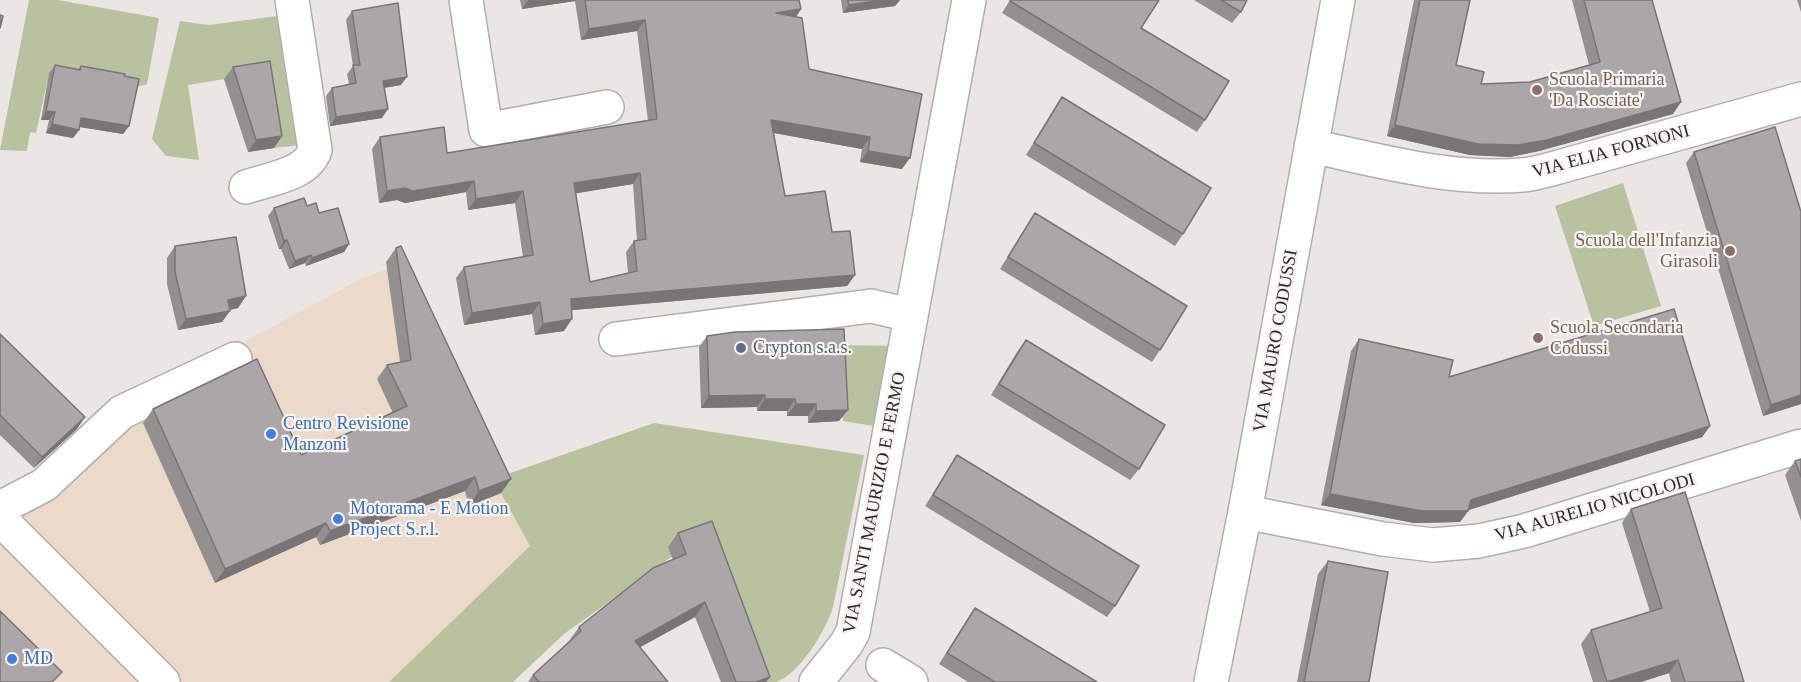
<!DOCTYPE html>
<html>
<head>
<meta charset="utf-8">
<style>
	body { margin:0 }
	canvas { display:block; background:#ebe6e4 }
</style>
</head>
<body>
<canvas width="1801" height="682"></canvas>
<script>
const ctx = document.querySelector('canvas').getContext('2d');
ctx.lineJoin = 'round';
function paint(path, color) {
  ctx.fillStyle = color;
  ctx.fill(path, 'evenodd');
}
function stroke(path, color, width, dash) {
  ctx.strokeStyle = color;
  ctx.lineWidth = width;
  ctx.lineCap = dash ? 'butt' : 'round';
  ctx.setLineDash(dash || []);
  ctx.stroke(path);
}
function write(font, color, halo, rows, align = 'center') {
  ctx.font = font + ' "Times New Roman",serif';
  ctx.lineWidth = 4.5;
  ctx.setLineDash([]);
  ctx.textBaseline = 'middle';
  ctx.strokeStyle = halo;
  ctx.fillStyle = color;
  for (const [text, x, y, turn = 0] of rows) {
    ctx.save();
    ctx.translate(x, y);
    ctx.rotate((+turn || 0) * Math.PI / 180);
    ctx.textAlign = isNaN(turn) ? turn : align;
    if (halo) ctx.strokeText(text, 0, 0);
    ctx.fillText(text, 0, 0);
    ctx.restore();
  }
}
const commercial = new Path2D(`
	M394 266 530 546 389 682H0V505L229 350 357 281Z`);
const green = new Path2D(`
	M29 0H58L159 18 147 84 133 88 49 74 36 133 30 132 27 151 0 150Z
	M284 15 301 145 274 148 262 73 188 85 199 160 166 156 152 139 180 21 209 25Z
	M1623 183 1661 306 1594 326 1555 206Z
	M839 345 900 346 886 428 843 421Z
	M654 423 864 455 833 607C826 630 800 674 776 682 771 682 762 682 757 682L702 535 564 634 513 682H389L530 546 501 493 496 478Z`);
const minor = new Path2D(`
	M466 0 486 130 607 107
	M1311 146C1380 161 1452 181 1523 175 1535 174 1547 170 1559 167L1801 99
	M246 187C268 179 307 175 315 150L292 0
	M616 339 871 306 911 315
	M0 508 44 485 122 412 235 359
	M1245 512 1383 539 1433 545 1479 541 1524 531 1801 446
	M0 519 163 682
	M883 665 911 682
	M816 682 847 643 853 632 969 0
	M1211 682 1245 512 1338 0`);
const wall = new Path2D(`
	M520 0H799L801 9 796 17 809 69 902 169 860 162 862 149 774 133 785 196 832 232 855 275 847 286 572 310 564 331 535 335 532 314 464 325 456 278 464 267 523 257 515 203 468 210 466 192 405 203 397 200 379 203 372 149 380 137 447 153 648 121 637 31 581 40 575 1 522 9ZM633 184 637 241H634L626 252 628 273 590 282 575 193Z
	M841 0H900L895 6 843 13Z
	M1010 0H1159L1141 28 1205 120 1197 132 1002 13Z
	M1194 0H1247L1241 12 1232 23Z
	M1414 0H1470L1456 65 1481 84 1530 82 1589 65 1572 0H1652L1673 114 1539 151 1510 157 1470 155 1387 136Z
	M1797 0H1801V12Z
	M352 11 401 85 384 88 382 118 330 126 326 96 332 88 349 84 347 74 353 66 346 20Z
	M55 65 78 70 81 66 124 76 129 126 123 134 79 127V130L73 138 46 133 49 120H41L49 73Z
	M233 67 282 136 274 148 248 152 224 79Z
	M1062 97 1183 234 1175 246 1026 155Z
	M1694 152 1801 212V404L1763 416 1686 163Z
	M307 206 319 213 349 244 344 252 306 266 305 263 289 269 281 249H279L268 216 274 208Z
	M1035 213 1160 350 1152 362 1000 269Z
	M175 246 246 296 238 308 230 310 222 322 178 330 167 284V258Z
	M396 248 511 479 501 493 469 506 465 491 320 545 316 537 215 583 143 423 153 409 301 455 393 413 377 379 387 365 400 362 386 262Z
	M735 332 839 421 808 423V416H787V411H757V407L701 408 699 347 707 336Z
	M0 334 77 429 34 468 0 435Z
	M1359 339 1449 377 1710 426 1702 437 1469 510 1460 522 1414 523 1321 505 1351 351Z
	M1026 340 1139 469 1130 480 991 395 1017 352Z
	M957 455 1115 606 1107 617 925 506Z
	M1801 459V521L1785 475 1795 461Z
	M1631 509 1744 682H1671L1669 673 1641 682H1593L1581 644 1591 630 1650 612 1622 523Z
	M678 533 770 677 766 682H721L695 617 640 647 668 682H528L533 675 569 642V641L579 627 673 560 668 547Z
	M1328 561 1369 682H1297L1318 574Z
	M975 608 1097 682H968L939 664Z`);
const shadedWall = new Path2D(`
	M528 0H576L575 1 522 9Z
	M884 0H900L895 6 843 13 849 5Z
	M801 9 793 21 776 13Z
	M645 20 637 31 581 40 589 29Z
	M407 77 401 85 377 89 383 81Z
	M1681 102 1673 114 1539 151 1510 157 1470 155 1387 136 1395 125Z
	M388 109 382 118 330 126 336 117Z
	M46 111 55 112 49 120H41Z
	M81 118 129 126 123 134 75 126Z
	M771 120 870 137 862 149 763 131Z
	M52 124 79 130 73 138 46 133Z
	M282 136 274 148 248 152 256 140Z
	M868 151 910 158 902 169 860 162Z
	M640 173 633 184 566 195 574 183Z
	M474 181 466 192 405 203 397 200 379 203 387 191 405 188Z
	M523 191 515 203 468 210 476 199Z
	M287 240 281 249H279L284 241Z
	M349 244 344 252 306 266 312 258Z
	M311 255 305 263 289 269 295 261Z
	M855 275 847 286 563 311 571 299Z
	M246 296 238 308 220 312 228 300Z
	M540 302 532 314 464 325 472 313Z
	M230 311 222 322 178 330 186 319Z
	M572 319 564 331 535 335 543 324Z
	M765 395 757 407 701 408 709 396Z
	M1801 395V404L1763 416 1771 405Z
	M765 399H795L787 411H757Z
	M796 404H816L808 416H787Z
	M848 410 839 421 808 423 816 411Z
	M85 417 77 429 34 468 42 457Z
	M1710 426 1702 437 1465 511H1468L1460 522 1414 523 1321 505 1330 494 1471 500Z
	M475 477 465 491 320 545 330 531Z
	M511 479 501 493 469 506 479 491Z
	M326 523 316 537 215 583 225 569Z
	M705 602 695 617 626 655 635 641Z
	M1678 660 1669 673 1641 682H1608Z
	M770 677 766 682H756Z`);
const building = new Path2D(`
	M585 0H799L801 9 776 13 802 18 809 69 922 94 910 158 868 151 870 137 771 120 785 196 825 191 832 232 850 231 855 275 571 299 572 319 543 324 540 302 472 313 464 267 533 255 523 191 476 199 474 181 413 191 405 188 387 191 380 137 444 127 447 153 657 119 645 20 589 29ZM640 173 646 239 634 241 637 271 590 282 574 183Z
	M848 0H884L849 5Z
	M1011 0H1159L1141 28 1229 81 1205 120 1010 1Z
	M1221 0H1247L1241 12Z
	M1420 0H1470L1456 65 1484 72 1481 84 1530 82 1600 62 1584 0H1652L1681 102 1547 140 1518 145 1478 144 1395 125Z
	M398 3 407 77 383 81 388 109 336 117 332 88 356 83 353 65H360L352 11Z
	M0 15 3 16 0 28Z
	M270 61 282 136 256 140 233 67Z
	M55 65 80 70 81 66 125 74 124 76 139 79 129 126 81 118 79 130 52 124 55 112 46 111Z
	M1062 97 1211 188 1183 234 1034 143Z
	M1775 127 1801 212V395L1771 405 1694 152Z
	M304 198 307 206 316 203 319 213 338 208 349 244 312 258 311 255 295 261 287 240 284 241 274 208Z
	M1035 213 1187 306 1160 350 1008 257Z
	M236 237 246 296 228 300 230 311 186 319 175 272V246Z
	M401 246 511 479 479 491 475 477 330 531 326 523 225 569 153 409 257 359 301 455 407 406 387 365 411 360 396 248Z
	M1674 309 1710 426 1471 500 1468 511H1422L1330 494 1359 339 1453 360 1449 377Z
	M844 329 848 410 816 411V404H796L795 399H765V395L709 396 707 336 735 332Z
	M0 334 85 417 42 457 0 415Z
	M1026 340 1165 425 1139 469 999 384Z
	M957 455 1139 566 1115 606 933 495Z
	M1801 459V477L1795 461Z
	M1685 492 1744 682H1685L1678 660 1607 682 1591 630 1662 608 1631 509Z
	M712 521 770 677 756 682H736L705 602 635 641 668 682H539L533 675 581 631 579 627 653 568 686 554 678 533Z
	M1328 561 1388 572 1369 682H1304Z
	M975 608 1097 682H995L947 653Z
	M0 611 62 672 52 682H0Z`);
const markers = [
	[1537,90,6,"#8d6e63"],
	[1730,251,6,"#8d6e63"],
	[1538,338,6,"#8d6e63"],
	[741,348,6,"#5c6f8a"],
	[271,434,6,"#3f7fe0"],
	[338,519,6,"#3f7fe0"],
	[12,659,6,"#3f7fe0"]
];
const educationNames = [
	["Scuola Primaria",1549,80],
	["'Da Rosciate'",1549,101],
	["Scuola dell'Infanzia",1718,241,"right"],
	["Girasoli",1718,262,"right"],
	["Scuola Secondaria",1550,328],
	["Codussi",1550,349]
];
const streetNames = [
	["VIA ELIA FORNONI",1611,152,-15],
	["VIA MAURO CODUSSI",1276,341,-80],
	["VIA SANTI MAURIZIO E FERMO",875,503,-79],
	["VIA AURELIO NICOLODI",1595,508,-16]
];
const serviceNames = [
	["Crypton s.a.s.",753,348]
];
const shopNames = [
	["Centro Revisione",283,424],
	["Manzoni",283,445],
	["Motorama - E Motion",350,509],
	["Project S.r.l.",350,530],
	["MD",24,659]
];
paint(commercial, '#ebdac9');
paint(green, '#b8c29f');
stroke(minor, '#b2aeac', 36);
stroke(minor, '#fff', 33);
paint(wall, '#939090');
paint(shadedWall, '#787576');
paint(building, '#aba7a8');
stroke(building, '#787576', 1.5);
for (const [x, y, r, color] of markers) {
  const dot = new Path2D();
  dot.arc(x, y, r, 0, 2 * Math.PI);
  ctx.fillStyle = color;
  ctx.fill(dot);
  stroke(dot, '#f8f4f1', 2);
}
write('18px', '#785e54', '#f8f4f1', educationNames, 'left');
write('18px', '#292827', '#f8f4f1', streetNames);
write('18px', '#4e5e75', '#f8f4f1', serviceNames, 'left');
write('18px', '#366cbe', '#f8f4f1', shopNames, 'left');
</script>
</body>
</html>
